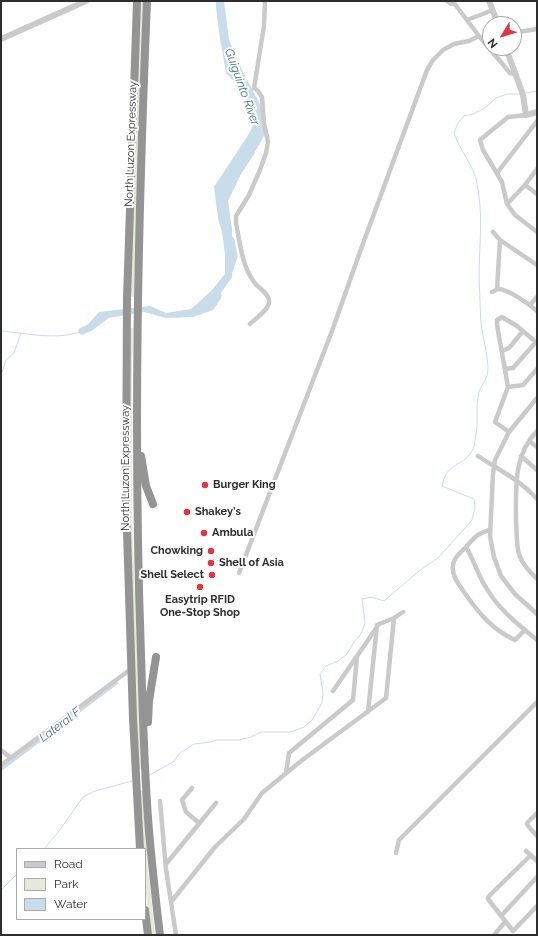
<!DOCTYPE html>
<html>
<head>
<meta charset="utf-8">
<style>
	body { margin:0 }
	#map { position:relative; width:538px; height:936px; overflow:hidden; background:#fff; font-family:Raleway,sans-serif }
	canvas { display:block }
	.frame { position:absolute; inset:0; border:2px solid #2d2d2d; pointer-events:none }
	.legend { position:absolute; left:16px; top:848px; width:130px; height:72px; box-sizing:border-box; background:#fff; border:1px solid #ababab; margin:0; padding:5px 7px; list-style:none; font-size:12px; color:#2d2d2d }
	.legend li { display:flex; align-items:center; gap:8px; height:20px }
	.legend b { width:20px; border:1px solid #ababab }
	.north { position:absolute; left:482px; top:16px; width:40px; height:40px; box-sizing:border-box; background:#fff; border:1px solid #ababab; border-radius:50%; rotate:232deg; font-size:11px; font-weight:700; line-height:16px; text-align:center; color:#2d2d2d }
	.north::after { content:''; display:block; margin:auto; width:14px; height:18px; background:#dd3644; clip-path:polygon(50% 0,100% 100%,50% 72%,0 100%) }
</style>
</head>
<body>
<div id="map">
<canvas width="538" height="936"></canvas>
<div class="frame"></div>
<ul class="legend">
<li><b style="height:5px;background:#cacaca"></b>Road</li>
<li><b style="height:11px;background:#e3eadb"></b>Park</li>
<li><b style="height:11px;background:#c8dde9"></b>Water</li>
</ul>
<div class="north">N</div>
</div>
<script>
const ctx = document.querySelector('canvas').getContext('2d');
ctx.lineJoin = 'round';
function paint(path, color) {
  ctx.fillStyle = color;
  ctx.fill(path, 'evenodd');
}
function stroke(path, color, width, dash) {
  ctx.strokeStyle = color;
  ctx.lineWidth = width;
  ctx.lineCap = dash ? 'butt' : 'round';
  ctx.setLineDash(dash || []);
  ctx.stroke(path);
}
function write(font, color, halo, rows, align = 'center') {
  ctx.font = font + ' Raleway,sans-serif';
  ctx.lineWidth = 4;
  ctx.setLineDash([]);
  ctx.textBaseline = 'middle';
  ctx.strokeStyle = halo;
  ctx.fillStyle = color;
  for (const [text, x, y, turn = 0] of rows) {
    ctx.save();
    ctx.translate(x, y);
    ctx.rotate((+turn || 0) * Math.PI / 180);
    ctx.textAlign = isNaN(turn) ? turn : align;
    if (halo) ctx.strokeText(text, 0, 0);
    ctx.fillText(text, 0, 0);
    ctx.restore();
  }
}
const green = new Path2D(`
	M140 1H144L137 165 134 297 130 296Z
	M130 328H134L132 366V511L141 769 138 770 129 563Z
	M138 791H143L148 869 155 935H150L145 883V849H142Z`);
const water = new Path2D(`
	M216 1H224L229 40 242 70 260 104 267 130 254 154 240 176 228 201 232 229V277L214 303 194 317 166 318 144 312 96 320 82 331 99 312 150 306 166 313 191 309 211 291 225 274V254L222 232 218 218 214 187 247 137 255 122 242 90 226 73 220 38 216 8Z`);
const stream = new Path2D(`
	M526 93 537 91
	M1 331C25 333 59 341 82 331
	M1 375 6 360 14 353 21 333
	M148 776 173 762 180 753 194 744 211 742 216 740H239L251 737 261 732H291L304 727 312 720 322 703 323 693 320 674 326 666 338 661 347 654 354 642 361 634 365 623 362 599 371 597 384 601 419 571 439 557 472 520 475 508 474 499 442 486C447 461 462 468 472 451 474 448 475 443 475 440 479 424 475 409 479 392 482 383 488 379 488 369 488 355 483 339 481 324 480 310 480 294 479 279 479 246 484 211 476 179 472 163 459 149 454 133L458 123 464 116 473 114 485 108 496 98 507 94H521
	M44 849 59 831 83 797 95 791 132 781
	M1 890 17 874`);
const canal = new Path2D(`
	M1 769 116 683`);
const river = new Path2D(`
	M230 269 234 256 231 240
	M197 312 211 307 218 296
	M82 331 91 327 107 315`);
const minor = new Path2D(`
	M447 1 451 4 454 3 479 36 510 73 516 74
	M467 20 493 10
	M519 32 537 29
	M526 115 508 117 480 140 483 150 502 182 507 204 515 215 537 232
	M497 173 537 121
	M525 185 537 194
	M507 204 525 185 537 169
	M493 232 500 240 537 265
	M497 289 500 240
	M492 292C493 292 497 289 498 289 508 289 529 304 537 311
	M530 305 537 297
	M250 324C256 318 270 309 269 301 269 293 258 288 254 282 242 266 240 243 236 223V216L249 195 260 170 266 153 268 142 264 123 262 97 258 91 254 88 264 26 265 1
	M502 351 509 348 523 331
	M505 369 513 368 536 342
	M508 387 523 385 537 369
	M537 398 509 432 495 460 493 474 490 536 494 557 501 576 515 594 537 614
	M537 431C513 455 516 489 516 521 517 531 516 544 519 554 522 564 530 572 537 579
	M509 432 495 422 508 387 497 325V320L502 317 517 326 537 343
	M529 441 537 447
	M478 456C499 470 520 480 537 499
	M521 456 537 470
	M490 530C479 532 474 538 466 547 460 553 451 560 453 570 453 578 460 586 464 592 478 612 491 629 515 640L525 630
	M466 547C474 560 478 576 487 589 499 610 519 625 537 640
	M239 573 332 331 361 249 427 70 433 60 443 50 454 44 469 41 479 36
	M333 691 377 627
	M368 712 377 625 394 618 403 612
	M1 750 11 758
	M1 765 131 669
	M286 773 289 753 353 700 357 657
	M192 788 182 800 186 812 199 823
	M160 801 166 869 176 935
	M537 813 528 822 527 824 529 827 537 836
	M526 851 537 861
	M396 853 399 840 537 702
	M166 864 216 803
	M171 902 215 847 244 819 262 793 301 761 386 698 394 618
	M501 916 537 877
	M513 931 488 899 489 896 531 855
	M513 931 537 906
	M494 935 505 922`);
const tertiary = new Path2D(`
	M489 1 498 24
	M1 39 86 1
	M506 48 523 95 526 115 537 112`);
const motorway = new Path2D(`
	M137 1 127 298 126 500 133 719 140 849
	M147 1C138 219 133 436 141 654 143 716 144 779 150 842 153 873 156 904 160 935
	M141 456 146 486 153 504
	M148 722 149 701 156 657
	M145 910 148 935`);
const markers = [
	[205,485,4,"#dd3644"],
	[187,512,4,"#dd3644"],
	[204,533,4,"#dd3644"],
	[211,551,4,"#dd3644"],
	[211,563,4,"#dd3644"],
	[212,575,4,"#dd3644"],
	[200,587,4,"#dd3644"]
];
const streetNames = [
	["North Luzon Expressway",131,144,-88],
	["North Luzon Expressway",126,468,-90]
];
const poiNames = [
	["Burger King",213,485],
	["Shakey's",195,512],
	["Ambula",212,533],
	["Chowking",203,551,"right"],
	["Shell of Asia",219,563],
	["Shell Select",204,575,"right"],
	["Easytrip RFID",200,600,"center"],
	["One-Stop Shop",200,613,"center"]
];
const waterNames = [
	["Guiguinto River",242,87,70],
	["Lateral F",60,725,-37]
];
paint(green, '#e3eadb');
paint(water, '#c8dde9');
stroke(stream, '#c8dde9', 1);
stroke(canal, '#c8dde9', 4);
stroke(river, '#c8dde9', 7);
stroke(minor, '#cacaca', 4.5);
stroke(tertiary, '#cacaca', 6);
stroke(motorway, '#949494', 8);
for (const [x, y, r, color] of markers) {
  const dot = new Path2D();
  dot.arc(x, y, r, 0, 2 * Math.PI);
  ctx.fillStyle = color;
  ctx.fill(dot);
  stroke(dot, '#fff', 1.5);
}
write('11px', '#2d2d2d', '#fff', streetNames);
write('bold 11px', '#2d2d2d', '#fff', poiNames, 'left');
write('italic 12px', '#3f6e8b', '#fff', waterNames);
</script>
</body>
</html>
